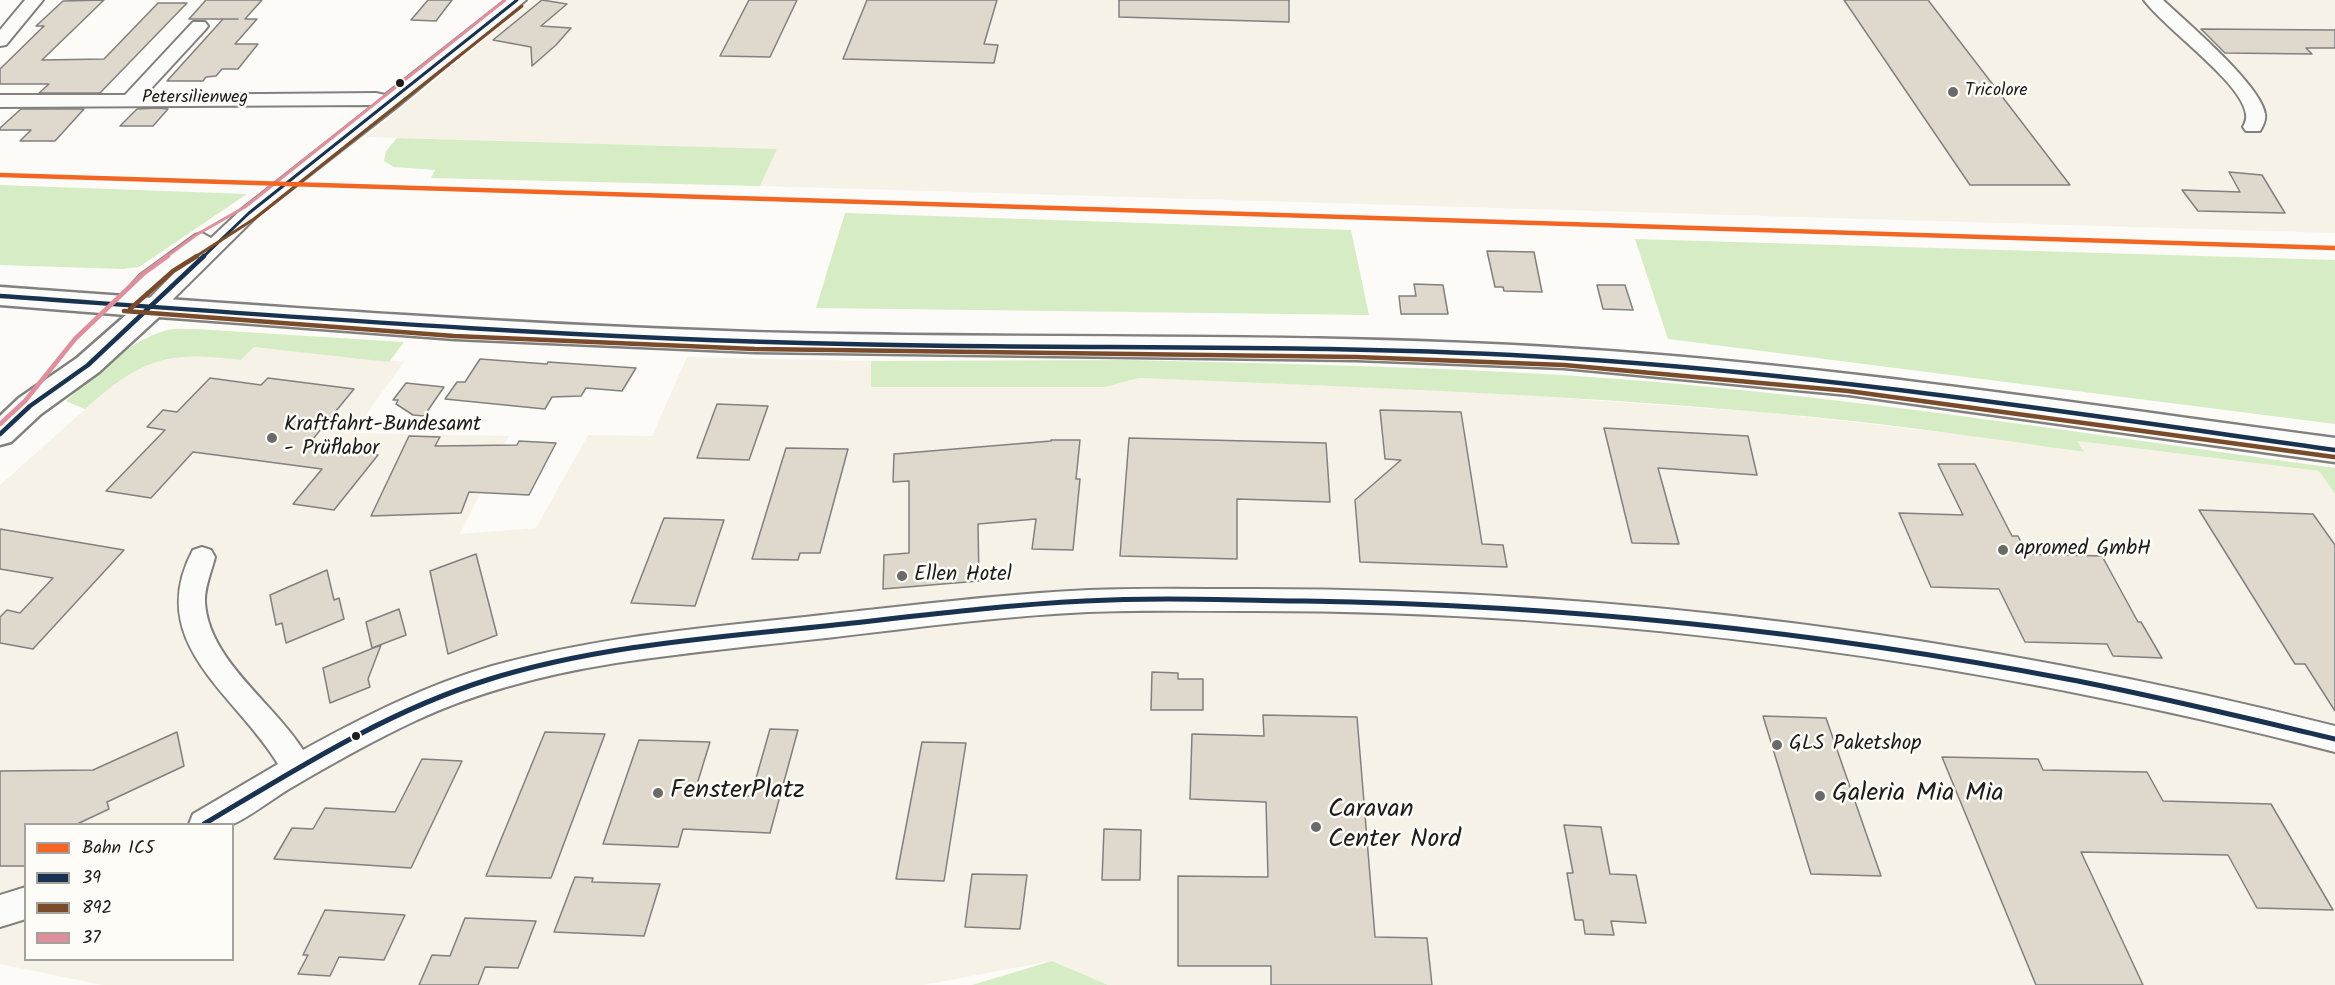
<!DOCTYPE html>
<html>
<head>
<meta charset="utf-8">
<style>
	body { margin:0 }
	#map { position:relative; width:2335px; height:985px; overflow:hidden; background:#fcfbf8; font-family:Kalam,sans-serif }
	canvas { display:block }
	.legend { position:absolute; left:24px; top:823px; width:210px; height:138px; box-sizing:border-box; background:#fdfcf7; border:2px solid #a3a29f; margin:0; padding:8px 10px; list-style:none; font-size:18px; color:#1c1c1c }
	.legend li { display:flex; align-items:center; gap:12px; height:30px }
	.legend b { width:30px; border:2px solid #a3a29f }
</style>
</head>
<body>
<div id="map">
<canvas width="2335" height="985"></canvas>
<ul class="legend">
<li><b style="height:8px;background:#f26522"></b>Bahn IC5</li>
<li><b style="height:8px;background:#193250"></b>39</li>
<li><b style="height:8px;background:#7a4b2a"></b>892</li>
<li><b style="height:8px;background:#df8e9c"></b>37</li>
</ul>
</div>
<script>
const ctx = document.querySelector('canvas').getContext('2d');
ctx.lineJoin = 'round';
function paint(path, color) {
  ctx.fillStyle = color;
  ctx.fill(path, 'evenodd');
}
function stroke(path, color, width, dash) {
  ctx.strokeStyle = color;
  ctx.lineWidth = width;
  ctx.lineCap = dash ? 'butt' : 'round';
  ctx.setLineDash(dash || []);
  ctx.stroke(path);
}
function write(font, color, halo, rows, align = 'center') {
  ctx.font = font + ' Kalam,sans-serif';
  ctx.lineWidth = 5;
  ctx.setLineDash([]);
  ctx.textBaseline = 'middle';
  ctx.strokeStyle = halo;
  ctx.fillStyle = color;
  for (const [text, x, y, turn = 0] of rows) {
    ctx.save();
    ctx.translate(x, y);
    ctx.rotate((+turn || 0) * Math.PI / 180);
    ctx.textAlign = isNaN(turn) ? turn : align;
    if (halo) ctx.strokeText(text, 0, 0);
    ctx.fillText(text, 0, 0);
    ctx.restore();
  }
}
const built = new Path2D(`
	M533 0H2335V233L760 186 777 149 366 137Z
	M254 347 404 362 353 433 509 436 460 534 536 528 588 435 652 436 687 357 871 361V387H1105L1139 378 1463 391 1773 413 1973 436 2083 452 2076 441 2319 471 2335 494V985H1108L1052 961 923 985H102L0 964V485L109 388 131 372 151 363 186 355H204L241 360ZM26 824H232V960H26Z`);
const green = new Path2D(`
	M397 138 777 149 760 186 431 178 435 170 394 167 384 161 386 151Z
	M0 185 247 194 139 267 123 269 0 265Z
	M845 213 1351 230 1369 315 816 308Z
	M1635 239 2335 260V424L1668 339Z
	M195 329 404 342 389 362 254 347 241 360C166 350 141 359 85 409L66 401C96 374 126 342 167 330 175 328 186 329 195 329Z
	M1126 360C1295 364 1464 367 1632 380 1868 399 2101 436 2335 468V494L2319 471 2077 441 2084 452C1980 437 1876 422 1772 413 1562 394 1350 387 1139 378L1105 387H871V361Z
	M1052 961 1108 985H972Z`);
const building = new Path2D(`
	M104 0 42 60 104 59 158 3H187L100 93H39L49 84H0V69L44 26H36L63 1Z
	M206 0H262L245 19H257L235 44H258L238 69H222L216 76 206 77 203 81H167L223 19H238H189Z
	M428 0H452L436 21 411 20Z
	M542 0 567 4 541 26 571 28 556 45 532 66 531 47 493 40Z
	M749 0H797L770 57 720 56Z
	M867 0H997L984 44 998 45 994 63 843 59Z
	M1119 0H1289V22L1119 17Z
	M1844 0H1928L2070 185H1970Z
	M2201 29 2335 30V48H2306L2312 54 2225 53Z
	M21 109H84L55 141H20L31 130H0V128Z
	M137 109 157 108 168 109 153 126H120Z
	M2229 172 2262 175 2285 213 2198 211 2182 190 2240 192Z
	M1487 251 1534 252 1542 292 1504 291 1503 287H1495Z
	M1414 284 1443 285 1448 314H1401L1399 296H1416Z
	M1597 285H1625L1633 310 1603 309Z
	M480 359 547 364 548 362 636 368 622 391 586 388 581 396 552 397 545 409 445 399 457 382H465Z
	M210 378 261 385 268 378 354 389 308 445 378 455 334 510 293 504 322 469 193 452 151 498 106 491 165 430 147 427 163 410 177 412Z
	M406 383 444 387 424 416 413 415 396 404 398 400H393Z
	M717 404 768 406 749 460 697 458Z
	M1380 410 1461 412 1482 544 1503 545 1507 567 1360 562 1355 500 1401 460 1385 459Z
	M1604 428 1748 436 1757 475 1658 468 1679 544 1632 543Z
	M409 436 440 437 435 446 517 445 519 441 556 443 529 495 469 492 461 513 371 516Z
	M1129 438 1326 443 1330 502 1237 499V559L1120 556Z
	M1051 440H1080L1076 479H1080L1073 550 1032 549 1036 519 978 524 979 581 883 589 884 555 909 553V481L893 482 894 454 1051 441Z
	M786 448 848 449 820 553H800L798 560 752 559Z
	M1938 464H1975L2012 536H2018L2027 554 2102 556 2138 622H2141L2162 658 2113 656 2107 644 2025 642 1999 589 1931 587 1899 513 1963 515Z
	M2199 510 2313 514 2335 545V711L2305 664H2295Z
	M664 518 724 520 695 606 631 603Z
	M0 529 124 550 33 649 0 643V617L7 610 20 613 53 578 0 569Z
	M476 554 497 635 448 654 430 571Z
	M327 570 334 600 339 598 344 619 286 643 282 623 276 625 270 595Z
	M399 609 406 635 372 648 366 622Z
	M381 645 368 679 370 687 330 703 323 668Z
	M1152 672 1178 673V679H1203V710H1151Z
	M1263 715 1357 717 1375 937 1427 938 1432 985H1271V966H1178V876L1268 877 1266 802 1190 799 1192 734 1264 736Z
	M1763 716 1826 718 1881 876 1811 874Z
	M770 729 798 730 770 833 683 829 678 847 603 844 639 740 710 742 694 794 751 796Z
	M177 732 184 766 107 802 109 809 75 825H26V866H0V771L93 770Z
	M545 732 605 734 551 878 486 876Z
	M922 742 966 743 944 881 896 879Z
	M1942 757 2038 759 2043 770 2147 772 2163 801 2271 804 2333 910 2257 908 2228 855 2081 852 2143 985H2036Z
	M422 759 462 761 411 868 274 859 292 828 313 829 325 808 395 812Z
	M1564 825 1601 827 1610 874 1636 875 1646 923 1611 921 1614 935 1585 934 1583 920H1575L1567 873H1573Z
	M1104 829 1141 830 1140 880H1102Z
	M972 874 1027 875 1020 929 965 927Z
	M575 877 593 878 592 882 660 884 644 936 554 932Z
	M325 910 405 915 384 960 339 957 330 976 298 974 308 955H303Z
	M465 918 536 921 518 968 485 967 478 985H419L432 955 450 956Z`);
const minor = new Path2D(`
	M25 0H43L6 45 0 46V30Z
	M506 0H526L398 106 256 217 161 311 153 313 145 311 142 306 183 264 156 285 133 309 125 311 117 309 114 304 140 275 195 235 202 233 211 238 242 209 374 105 0 107V95H125L193 22H205L208 26 205 30 145 95 376 93 385 95Z
	M2144 0H2163C2186 22 2261 85 2265 114 2266 120 2263 126 2260 131H2246L2243 127C2245 123 2247 119 2246 114 2242 82 2164 28 2144 0Z
	M202 547 211 550 215 557C212 570 204 588 205 602 208 660 274 703 303 750 363 717 426 685 492 666 602 635 718 627 831 614 917 605 1003 594 1089 590 1141 588 1193 589 1245 589 1612 588 1979 636 2335 726V752C1979 660 1611 610 1243 611 1191 611 1140 610 1088 612 1004 616 919 627 835 637 762 645 689 652 616 663 547 674 479 691 415 721 372 741 330 765 289 789 274 798 248 818 233 824 220 828 202 824 189 824L193 814 278 764C237 695 143 643 193 550Z
	M26 887V919L0 927V895Z`);
const major = new Path2D(`
	M0 287C250 305 501 324 752 332 1022 340 1293 331 1564 348 1822 364 2079 404 2335 438V462L1849 395 1564 368 1357 360 755 352 455 339 159 317 99 372 41 414 11 442 0 445V416L19 398 77 358 126 315 0 305Z`);
const bus1Far2 = new Path2D(`
	M203 257 249 213 517 0`);
const bus1Far1 = new Path2D(`
	M0 296C282 316 563 338 846 344 1085 350 1325 343 1564 358 1822 374 2079 414 2335 450
	M0 434 30 406 88 365 204 256`);
const bus1 = new Path2D(`
	M204 824C295 770 385 712 487 680 602 644 725 637 844 624 924 615 1004 605 1085 601 1157 597 1231 600 1304 601 1560 605 1816 631 2067 679 2157 696 2246 718 2335 739`);
const bus2Far1 = new Path2D(`
	M195 257 254 219 522 6`);
const bus2 = new Path2D(`
	M130 309 173 271 197 256
	M124 311 454 336 755 349 1357 357 1564 365 1848 391 2334 457`);
const bus3Far1 = new Path2D(`
	M166 257 196 235 245 207 505 0`);
const bus3 = new Path2D(`
	M0 424 25 401 75 339 143 274 168 256`);
const rail1 = new Path2D(`
	M0 175 2335 248`);
const markers = [
	[400,83,5,"#1c1c1c"],
	[1953,92,6,"#6a6a69"],
	[272,438,6,"#6a6a69"],
	[2003,550,6,"#6a6a69"],
	[902,576,6,"#6a6a69"],
	[356,736,5,"#1c1c1c"],
	[1777,745,6,"#6a6a69"],
	[658,793,6,"#6a6a69"],
	[1820,796,6,"#6a6a69"],
	[1316,827,6,"#6a6a69"]
];
const farPoinames = [
	["Tricolore",1965,92]
];
const farStreetnames = [
	["Petersilienweg",195,99]
];
const poiNames = [
	["Kraftfahrt-Bundesamt",284,426],
	["- Prüflabor",284,450],
	["apromed GmbH",2015,550],
	["Ellen Hotel",914,576],
	["GLS Paketshop",1789,745]
];
const nearPoinames = [
	["FensterPlatz",670,793],
	["Galeria Mia Mia",1832,796],
	["Caravan",1328,812],
	["Center Nord",1328,842]
];
paint(built, '#f7f2e7');
paint(green, '#d6ecc5');
paint(building, '#ded8cd');
stroke(building, '#81807f', 1.5);
stroke(minor, '#81807f', 4);
stroke(major, '#81807f', 5);
paint(minor, '#fbfbf9');
paint(major, '#fbfbf9');
stroke(bus1Far2, '#193250', 3);
stroke(bus1Far1, '#193250', 4.5);
stroke(bus1, '#193250', 5);
stroke(bus2Far1, '#7a4b2a', 3);
stroke(bus2, '#7a4b2a', 4.5);
stroke(bus3Far1, '#df8e9c', 3);
stroke(bus3, '#df8e9c', 4.5);
stroke(rail1, '#f26522', 4.5);
for (const [x, y, r, color] of markers) {
  const dot = new Path2D();
  dot.arc(x, y, r, 0, 2 * Math.PI);
  ctx.fillStyle = color;
  ctx.fill(dot);
  stroke(dot, '#fdfcf7', 2);
}
write('18px', '#1c1c1c', '#fdfcf7', farPoinames, 'left');
write('18px', '#1c1c1c', '#fdfcf7', farStreetnames);
write('21px', '#1c1c1c', '#fdfcf7', poiNames, 'left');
write('26px', '#1c1c1c', '#fdfcf7', nearPoinames, 'left');
</script>
</body>
</html>
